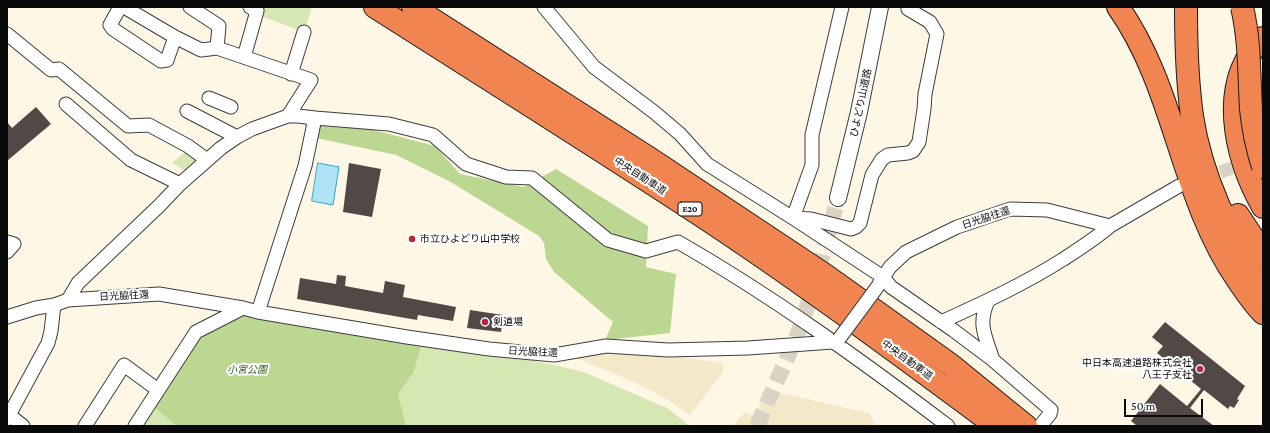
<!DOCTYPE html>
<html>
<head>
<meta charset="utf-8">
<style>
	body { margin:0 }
	#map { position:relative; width:1270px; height:433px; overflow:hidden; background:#fff7e6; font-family:"Crimson Pro",serif }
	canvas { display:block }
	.frame { position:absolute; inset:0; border:8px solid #0a0a0a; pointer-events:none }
	.scale { position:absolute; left:1124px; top:399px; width:79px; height:18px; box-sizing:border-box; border:2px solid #0a0a0a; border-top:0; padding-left:5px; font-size:12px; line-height:14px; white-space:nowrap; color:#0a0a0a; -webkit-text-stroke:3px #fff; paint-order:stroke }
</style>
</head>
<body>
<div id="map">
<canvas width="1270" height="433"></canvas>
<div class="frame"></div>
<div class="scale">50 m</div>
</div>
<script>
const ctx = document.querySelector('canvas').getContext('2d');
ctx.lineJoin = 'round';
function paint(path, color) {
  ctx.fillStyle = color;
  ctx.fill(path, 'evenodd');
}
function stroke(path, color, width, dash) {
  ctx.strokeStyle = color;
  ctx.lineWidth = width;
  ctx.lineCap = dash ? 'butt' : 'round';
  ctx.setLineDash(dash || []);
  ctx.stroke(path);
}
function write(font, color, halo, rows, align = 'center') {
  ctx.font = font + ' "Crimson Pro","Noto Sans JP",serif';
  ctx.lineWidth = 4;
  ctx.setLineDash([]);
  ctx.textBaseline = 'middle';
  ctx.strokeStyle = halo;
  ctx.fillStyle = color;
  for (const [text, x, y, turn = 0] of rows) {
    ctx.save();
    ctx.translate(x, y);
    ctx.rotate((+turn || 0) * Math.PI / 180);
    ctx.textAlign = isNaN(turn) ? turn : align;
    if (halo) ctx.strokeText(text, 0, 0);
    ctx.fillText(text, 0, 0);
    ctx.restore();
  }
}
const farmland = new Path2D(`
	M611 351 662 354 723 363V372L690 415 668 400 648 389 621 376 572 357Z
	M768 390 869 413 876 426H733L745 412 753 416Z`);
const green = new Path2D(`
	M264 7H312L304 32 261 16Z
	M186 151 199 160 186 171 172 163Z
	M239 312 503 356C531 360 559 365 586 373L667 408 690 426H135Z`);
const forest = new Path2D(`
	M317 126 370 129 435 146 460 174 524 187 556 169 648 226 646 267 676 274 670 333 605 340 613 322 554 272 546 259 544 243 539 236 449 181 396 155 316 138Z
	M239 312 422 344 413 373 398 394 406 426H177L147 401 196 332Z`);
const water = new Path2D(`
	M318 163 339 167 333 205 312 201Z`);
const building = new Path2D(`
	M36 107 51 124 7 161V122L12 128Z
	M349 163 381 169 372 217 343 212Z
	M337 275 346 276 345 286 383 293 385 281 405 285 403 297 456 307 453 321 418 315 417 320 297 299 300 278 336 284Z
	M470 310 503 315 501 332 467 328Z
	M1165 322 1245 386 1237 399 1239 400 1234 408 1230 406 1228 409 1204 390 1190 408 1214 426H1137L1131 421 1160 384 1187 406 1201 389 1157 353 1163 346 1152 337Z`);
const minorTunnel = new Path2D(`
	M1202 178 1250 162`);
const tertiaryTunnel = new Path2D(`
	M757 426 799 331 814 286 838 198`);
const minor = new Path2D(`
	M120 7 110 25 113 29 161 61 167 60 175 37
	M124 7 175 37 201 50 217 48
	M190 7 219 26 217 48 311 80 288 116
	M544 7 594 67 654 112 680 134 707 164 793 218 883 277 891 287 953 330 993 360 1051 410 1050 414 1040 426
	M842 7 812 135V165L793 218 811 219 851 229 856 227 860 223 872 175 882 159 888 155 908 153 913 151 919 142 924 109 925 94 937 34 930 22 908 9V7
	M7 34 51 70 59 69 128 126 149 125 188 146 207 160
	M244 57 257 11 250 7
	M291 74 304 32
	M209 98 231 107
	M66 104 131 160 180 184
	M187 111 237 137
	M315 118 389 124 433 135 466 164 506 177 532 178 608 240 646 251 678 242C772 296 861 360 948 426
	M7 242 14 244 7 252
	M879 284 890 267 906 252 957 227 1010 209 1047 210 1110 226 1179 186
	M68 300 78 283 159 206 180 184 221 148 237 137 252 129 288 116H298L315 118 305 166 258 312
	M988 301C977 325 986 337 993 360
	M7 317 36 308 54 305 68 300 159 294 243 308 258 312 407 337 489 349 554 355 606 346 668 350 748 348 833 342 839 339
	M941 322C983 303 1024 284 1062 260 1079 249 1095 239 1110 226
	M9 415 23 426
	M7 419 48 343 51 331 54 305
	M85 426 124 365 158 390
	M135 426 196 332 243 308`);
const tertiary = new Path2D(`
	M838 198 859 112 880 7`);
const motorway = new Path2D(`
	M375 7C488 79 602 150 714 224 810 288 903 357 996 426
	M413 7 649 158 825 275 951 365 1026 426
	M1118 7C1176 89 1180 196 1237 279 1245 291 1253 303 1263 313
	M1186 7C1186 43 1187 80 1192 116 1201 176 1230 237 1263 287
	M1263 38C1217 83 1235 157 1263 207
	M1238 215 1263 253`);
const minorBridge = new Path2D(`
	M839 339 878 286`);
const motorwayBridge = new Path2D(`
	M1242 7C1250 41 1249 75 1251 109 1253 129 1257 148 1263 167`);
const markers = [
	[412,239,4,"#b52641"],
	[485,322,4,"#b52641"],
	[1200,369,4,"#b52641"]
];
const shields = [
	[690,209,24]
];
const shieldNames = [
	["E20",690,209]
];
const streetNames = [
	["ひよどり山道路",861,103,-78],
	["中央自動車道",640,176,33],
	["日光脇往還",986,218,-18],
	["日光脇往還",124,296,-3],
	["日光脇往還",533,352,3],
	["中央自動車道",907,360,36]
];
const poiNames = [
	["市立ひよどり山中学校",420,239],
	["剣道場",493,322],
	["中日本高速道路株式会社",1192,363,"right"],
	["八王子支社",1192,375,"right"]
];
const parkNames = [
	["小宮公園",247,370]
];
paint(farmland, '#f3e9c8');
paint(green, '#d5e7b2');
paint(forest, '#bbd792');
paint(water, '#ade3f4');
stroke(water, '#36a3c9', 1);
paint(building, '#524946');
stroke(minorTunnel, '#dad3c5', 13, [13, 6]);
stroke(tertiaryTunnel, '#dad3c5', 16, [16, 8]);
stroke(minor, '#3d3d3d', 15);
stroke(tertiary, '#3d3d3d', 18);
stroke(motorway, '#1b1b1b', 24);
stroke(minor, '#fff', 13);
stroke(tertiary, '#fff', 16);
stroke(motorway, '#f18552', 22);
stroke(minorBridge, '#3d3d3d', 15, []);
stroke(motorwayBridge, '#1b1b1b', 24, []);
stroke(minorBridge, '#fff', 13);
stroke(motorwayBridge, '#f18552', 22);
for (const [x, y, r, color] of markers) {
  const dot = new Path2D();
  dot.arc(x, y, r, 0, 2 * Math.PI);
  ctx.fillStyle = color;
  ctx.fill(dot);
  stroke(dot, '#fff', 1.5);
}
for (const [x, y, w] of shields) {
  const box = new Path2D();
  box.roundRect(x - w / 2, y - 7, w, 14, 3);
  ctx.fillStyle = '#fff';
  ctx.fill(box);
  stroke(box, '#0a0a0a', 1);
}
write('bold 9px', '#0a0a0a', null, shieldNames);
write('10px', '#0a0a0a', '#fff', streetNames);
write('10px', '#0a0a0a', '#fff', poiNames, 'left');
write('italic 10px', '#335e1d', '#fff', parkNames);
</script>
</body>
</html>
